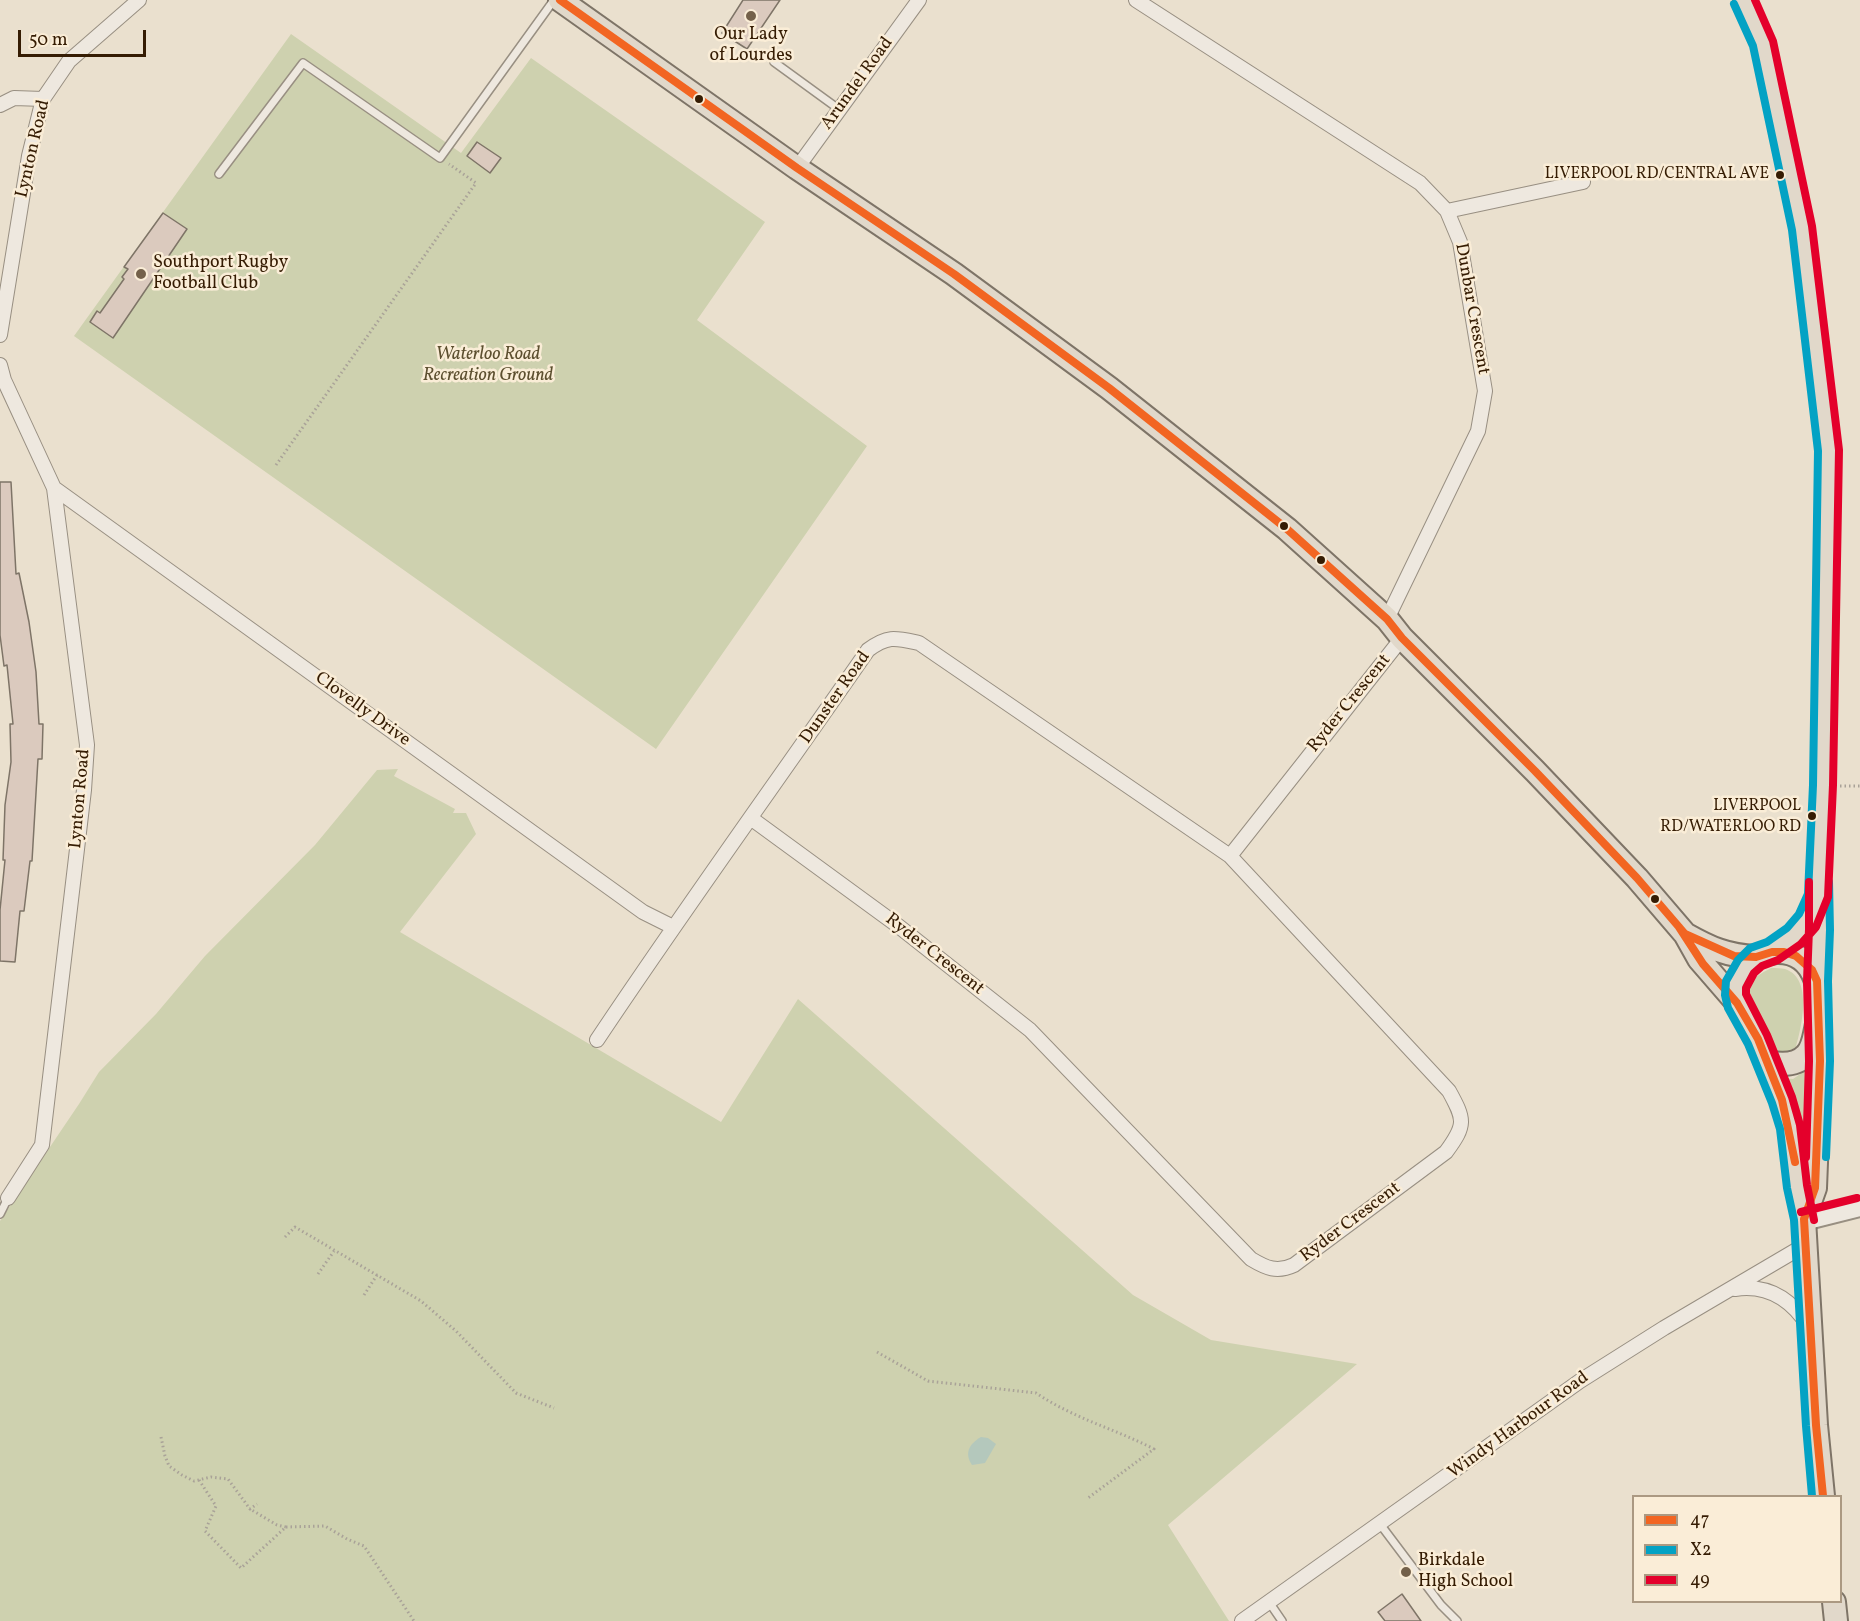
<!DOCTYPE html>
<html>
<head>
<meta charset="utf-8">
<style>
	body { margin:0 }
	#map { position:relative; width:1860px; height:1621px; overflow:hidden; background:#eae0ce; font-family:Vollkorn,serif }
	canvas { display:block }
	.legend { position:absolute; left:1632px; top:1495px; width:210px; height:108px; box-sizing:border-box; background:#faedd7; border:2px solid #ab9982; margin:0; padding:8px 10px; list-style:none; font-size:18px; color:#351c03 }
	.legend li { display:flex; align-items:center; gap:12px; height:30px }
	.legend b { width:30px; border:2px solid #ab9982 }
	.scale { position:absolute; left:18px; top:30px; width:128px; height:27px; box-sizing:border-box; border:3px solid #351c03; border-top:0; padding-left:8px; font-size:18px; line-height:21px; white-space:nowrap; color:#351c03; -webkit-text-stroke:4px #faedd7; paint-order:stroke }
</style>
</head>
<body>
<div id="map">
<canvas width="1860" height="1621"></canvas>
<ul class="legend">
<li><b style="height:8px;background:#f26522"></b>47</li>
<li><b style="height:8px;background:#03a2c4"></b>X2</li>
<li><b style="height:8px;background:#e4002b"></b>49</li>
</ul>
<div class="scale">50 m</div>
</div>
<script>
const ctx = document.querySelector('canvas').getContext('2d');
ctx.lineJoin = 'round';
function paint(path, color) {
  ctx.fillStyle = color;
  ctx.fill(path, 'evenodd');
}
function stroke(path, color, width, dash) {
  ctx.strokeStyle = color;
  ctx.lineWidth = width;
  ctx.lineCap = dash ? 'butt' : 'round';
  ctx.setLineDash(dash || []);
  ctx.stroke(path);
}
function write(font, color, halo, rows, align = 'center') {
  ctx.font = font + ' Vollkorn,serif';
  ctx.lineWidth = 5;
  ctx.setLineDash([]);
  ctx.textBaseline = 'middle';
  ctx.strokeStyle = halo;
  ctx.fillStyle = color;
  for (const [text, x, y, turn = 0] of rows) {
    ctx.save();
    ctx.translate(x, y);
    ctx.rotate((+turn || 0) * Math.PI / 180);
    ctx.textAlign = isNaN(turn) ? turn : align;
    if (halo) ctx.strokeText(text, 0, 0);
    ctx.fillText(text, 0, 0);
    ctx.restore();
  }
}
const green = new Path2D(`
	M291 34 461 153 531 58 765 222 697 320 867 446 656 749 74 336Z
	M398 769 394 776 455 809 453 813H466L476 834 400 932 721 1122 798 999 1133 1295 1211 1340 1357 1364 1168 1525 1229 1621H0V1221L79 1104 99 1072 156 1014 205 956 315 845 377 770Z
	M1771 968C1776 968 1781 968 1785 969 1813 978 1802 1026 1796 1047L1786 1053 1780 1054C1768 1042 1741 1006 1747 989 1751 978 1762 973 1771 968Z
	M1812 1066 1808 1157 1804 1158 1783 1078 1793 1079Z`);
const water = new Path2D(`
	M981 1437 988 1438 996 1444 985 1463 972 1465C964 1453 969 1444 981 1437Z`);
const building = new Path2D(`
	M743 0H780L747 49 722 33Z
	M477 142 501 158 490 173 467 156Z
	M163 213 187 229 113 338 90 322 97 311 100 313 124 279 122 277 128 269 124 267Z
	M0 482H11L16 574 19 573 29 622 36 672 39 724H43L42 759H38L32 861H30L24 911H20L15 962 0 961V910L5 860H3L5 805 11 762 10 724H13L7 665 4 666 0 635Z
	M1402 1594 1421 1621H1385L1378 1612Z`);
const path = new Path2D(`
	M276 465 476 183 449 164
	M1840 786H1860
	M285 1237 295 1227 421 1301 456 1331 516 1393 554 1408
	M318 1274 334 1251
	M364 1295 377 1275
	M877 1352 928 1381 1036 1393C1073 1418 1115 1429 1154 1449L1088 1498
	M161 1437 165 1456 169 1466 182 1475 194 1481 211 1477 228 1479 250 1509 257 1504
	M199 1480 216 1506 205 1531 241 1568 286 1527 277 1525 250 1509
	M286 1527 325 1526 347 1539 364 1546 414 1621`);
const service = new Path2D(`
	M774 62 840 110
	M219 174 303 63 440 158 554 0
	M0 1214 8 1198
	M1380 1524 1441 1605 1457 1621
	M1269 1602 1282 1621`);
const minor = new Path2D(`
	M1136 0 1420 183 1447 211 1460 242 1485 391 1478 431 1387 619
	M0 105 14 98 43 99
	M797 168 919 0
	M1447 211 1583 182
	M0 335 29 156 43 99 69 61 139 0
	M0 365 4 380 54 488 87 745 84 790 42 1145 8 1198
	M54 488 643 912 673 927
	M1230 856 1402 638
	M597 1040C685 908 778 780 868 650 888 635 896 638 919 643L1230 856 1449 1091C1465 1120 1466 1125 1446 1152L1294 1265C1277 1273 1266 1268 1251 1259L1030 1030 897 925 752 819
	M1735 1289C1768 1284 1792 1300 1809 1327
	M1242 1621 1580 1381 1664 1328 1805 1245`);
const tertiary = new Path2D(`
	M1804 1222 1860 1208`);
const primary = new Path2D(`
	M1744 0 1763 43 1802 228 1829 450 1823 785 1818 896 1820 929 1817 981
	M1772 952C1793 938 1808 924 1817 900`);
const trunk = new Path2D(`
	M560 0 797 168 954 274 1109 388 1287 529 1387 619 1402 638 1535 771 1637 878 1685 934 1699 959 1738 1004
	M1685 934C1710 948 1727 956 1756 957
	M1767 1062C1781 1065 1796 1066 1806 1055 1813 1048 1814 1038 1816 1029 1824 998 1818 950 1776 952 1767 953 1757 956 1751 962 1739 974 1733 988 1738 1004L1757 1039 1782 1100 1790 1127 1797 1187 1804 1219 1816 1425 1823 1496
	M1804 1219 1815 1188 1820 1061 1819 1032
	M1834 1602 1836 1621`);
const bus1 = new Path2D(`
	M560 0 797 168 954 274 1109 388 1287 529 1387 619 1402 638 1535 771 1637 878 1685 934 1734 956 1756 957 1772 952H1784L1796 956 1812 970 1817 981 1820 1061 1815 1188 1804 1219 1816 1425 1823 1496
	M1679 927 1703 964 1737 1003 1758 1039 1782 1100 1795 1162`);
const bus2 = new Path2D(`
	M1734 4 1753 46 1792 230 1818 451 1813 785 1808 894 1799 914 1787 928 1767 942 1750 948 1738 960 1726 981 1725 995 1728 1008 1748 1044 1772 1103 1780 1129 1787 1188 1794 1220 1806 1426 1812 1496
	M1826 1157 1830 1061 1828 981 1830 930 1829 882`);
const bus3 = new Path2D(`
	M1755 0 1773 41 1812 226 1839 450 1833 785 1828 897 1816 927 1801 944 1778 960 1762 966 1754 973 1746 988V994L1767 1035 1792 1097 1800 1125 1807 1185 1814 1220
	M1806 1157 1809 1061 1807 981 1809 929V882
	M1801 1212 1857 1198`);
const markers = [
	[751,16,6,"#74614a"],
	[699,99,5,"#351c03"],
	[1780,175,5,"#351c03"],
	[141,274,6,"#74614a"],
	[1284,526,5,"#351c03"],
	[1321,560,5,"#351c03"],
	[1812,816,5,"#351c03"],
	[1655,899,5,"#351c03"],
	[1406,1572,6,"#74614a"]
];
const busNames = [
	["LIVERPOOL RD/CENTRAL AVE",1769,175],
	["LIVERPOOL",1801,807],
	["RD/WATERLOO RD",1801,828]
];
const poiNames = [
	["Our Lady",751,36,"center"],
	["of Lourdes",751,57,"center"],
	["Southport Rugby",153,264],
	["Football Club",153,285],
	["Birkdale",1418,1562],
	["High School",1418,1583]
];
const streetNames = [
	["Arundel Road",858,84,-54],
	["Lynton Road",34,149,-77],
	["Dunbar Crescent",1471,309,80],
	["Dunster Road",836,698,-55],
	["Ryder Crescent",1350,704,-51],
	["Clovelly Drive",362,710,36],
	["Lynton Road",81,799,-85],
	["Ryder Crescent",934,955,38],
	["Ryder Crescent",1351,1223,-37],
	["Windy Harbour Road",1519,1426,-36]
];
const parkNames = [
	["Waterloo Road",488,356],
	["Recreation Ground",488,377]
];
paint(green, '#ced1af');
paint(water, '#b4c8bc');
paint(building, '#dbcabe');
stroke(building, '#7e7467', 1.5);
stroke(service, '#988f82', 10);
stroke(minor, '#988f82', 16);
stroke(tertiary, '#988f82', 20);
stroke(primary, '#7e7467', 24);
stroke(trunk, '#7e7467', 26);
stroke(path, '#a9a298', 3, [1.5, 3]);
stroke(service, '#eee8df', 7);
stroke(minor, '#eee8df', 14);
stroke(tertiary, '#eee8df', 16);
stroke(primary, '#e1d8ca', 21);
stroke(trunk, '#e1d8ca', 22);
stroke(bus1, '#f26522', 8);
stroke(bus2, '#03a2c4', 8);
stroke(bus3, '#e4002b', 8);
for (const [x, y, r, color] of markers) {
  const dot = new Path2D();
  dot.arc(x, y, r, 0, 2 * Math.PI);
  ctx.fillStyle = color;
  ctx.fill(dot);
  stroke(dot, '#faedd7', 2);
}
write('16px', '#351c03', '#faedd7', busNames, 'right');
write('18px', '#351c03', '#faedd7', poiNames, 'left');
write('18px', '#351c03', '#faedd7', streetNames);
write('italic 18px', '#5c4f2f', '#faedd7', parkNames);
</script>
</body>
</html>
